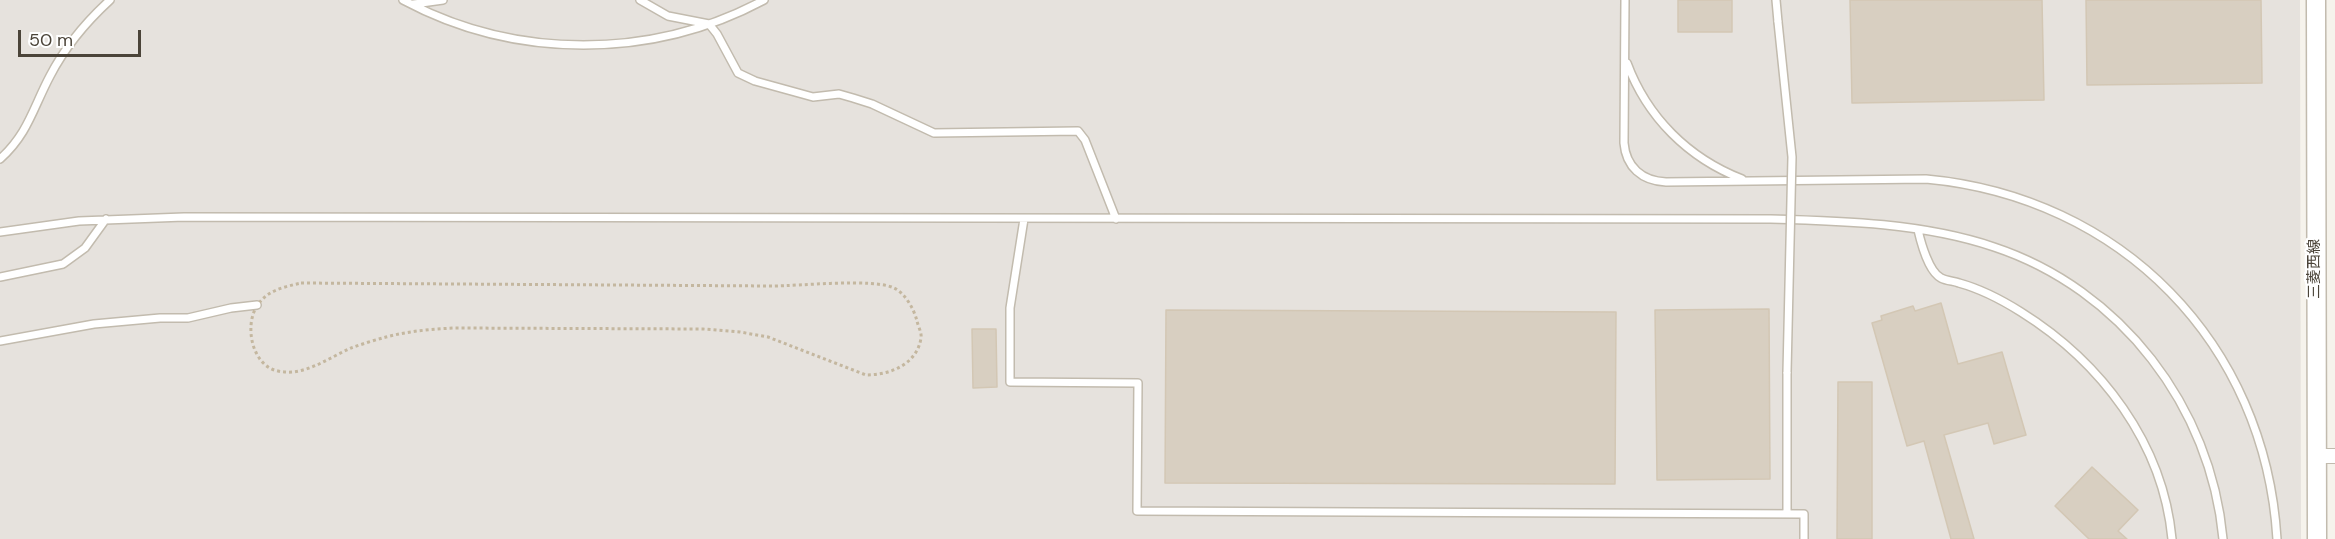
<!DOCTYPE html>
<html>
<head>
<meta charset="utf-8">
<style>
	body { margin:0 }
	#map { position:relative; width:2335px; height:539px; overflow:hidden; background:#f6f3ec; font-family:"DM Sans",sans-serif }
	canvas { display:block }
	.scale { position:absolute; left:18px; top:30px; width:123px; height:27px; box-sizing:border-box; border:3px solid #4b4439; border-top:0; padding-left:8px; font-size:18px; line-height:21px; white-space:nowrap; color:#4b4439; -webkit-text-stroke:4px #fff; paint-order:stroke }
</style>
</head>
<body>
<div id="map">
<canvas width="2335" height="539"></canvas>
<div class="scale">50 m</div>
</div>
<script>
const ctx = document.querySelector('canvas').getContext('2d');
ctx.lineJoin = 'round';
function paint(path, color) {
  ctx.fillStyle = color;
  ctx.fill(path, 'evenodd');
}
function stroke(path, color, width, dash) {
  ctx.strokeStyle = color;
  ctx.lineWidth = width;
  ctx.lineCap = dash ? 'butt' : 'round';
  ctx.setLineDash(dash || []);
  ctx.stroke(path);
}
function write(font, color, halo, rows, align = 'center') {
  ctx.font = font + ' "DM Sans","Noto Sans JP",sans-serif';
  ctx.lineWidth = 4.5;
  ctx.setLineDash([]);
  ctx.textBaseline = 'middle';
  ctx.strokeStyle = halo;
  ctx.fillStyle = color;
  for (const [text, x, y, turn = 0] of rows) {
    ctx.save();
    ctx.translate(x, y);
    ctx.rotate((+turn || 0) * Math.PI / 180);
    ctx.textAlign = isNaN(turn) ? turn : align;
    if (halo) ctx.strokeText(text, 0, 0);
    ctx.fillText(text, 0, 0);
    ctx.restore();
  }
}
const industrial = new Path2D(`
	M0 0H2300L2301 539H0Z`);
const building = new Path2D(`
	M1678 0H1732V32H1678Z
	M1850 0H2042L2044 100 1852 103Z
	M2086 0H2261L2262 83 2087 85Z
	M1941 303 1958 364 2002 352 2026 435 1994 444 1988 423 1944 435 1974 539H1951L1924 441 1907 446 1872 323 1882 320 1881 316 1913 306 1915 311Z
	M1769 309 1770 479 1657 480 1655 310Z
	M1166 310 1616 312 1615 484 1165 483Z
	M972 329H996L997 387 973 388Z
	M1838 382H1872V539H1837Z
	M2092 467 2138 510 2118 531 2127 539H2089L2055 506Z`);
const path = new Path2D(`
	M301 283C458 284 615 285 772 286 799 286 874 278 894 288 905 293 914 309 917 321 918 326 922 333 921 338 917 365 889 375 866 375L768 337 740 332 703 329 455 328C432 329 409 331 386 337 375 340 362 344 351 348 328 358 304 377 278 371 252 366 244 326 257 306 267 290 284 287 301 283Z`);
const service = new Path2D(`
	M403 0C515 60 652 60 764 0
	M640 0 668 16 709 24 717 34 738 73 755 81 813 97 839 94 853 98 872 104 934 133 1078 131 1085 140 1116 219
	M1625 0 1624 143C1626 167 1642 181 1666 182L1926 179C2121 197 2265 343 2277 539
	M1776 0 1778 22
	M414 4 443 0
	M1627 63C1647 117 1688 158 1742 179
	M0 159C28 134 33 108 50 76 65 47 86 22 110 0
	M1024 219 1010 308V382L1138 383 1137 511 1804 514V539
	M1918 230C1921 243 1929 272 1941 278 1947 281 1954 281 1959 283 1981 289 2002 300 2021 312 2101 362 2163 443 2172 539
	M0 232 79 221 184 217 1769 219C1843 221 1923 223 1994 247 2121 289 2211 407 2223 539
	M0 277 63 264 85 248 106 219
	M0 341 94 324 160 318H188L231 308 257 305
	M1787 372V514`);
const minor = new Path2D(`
	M2316 456H2335`);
const tertiary = new Path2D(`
	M2316 0 2317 539`);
const serviceBridge = new Path2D(`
	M1778 22 1792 157 1787 372`);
const streetNames = [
	["三菱西線",2315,269,-90]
];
paint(industrial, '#e6e2dd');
paint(building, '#d8cfc1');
stroke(building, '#d3c7b4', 1.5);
stroke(service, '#c2bbae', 10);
stroke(minor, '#c2bbae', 16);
stroke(tertiary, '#c2bbae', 21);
stroke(path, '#c4b79f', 3, [3, 3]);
stroke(service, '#fff', 7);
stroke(minor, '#fff', 14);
stroke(tertiary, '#fff', 18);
stroke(serviceBridge, '#c2bbae', 10, []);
stroke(serviceBridge, '#fff', 7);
write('15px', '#4b4439', '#fff', streetNames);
</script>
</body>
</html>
